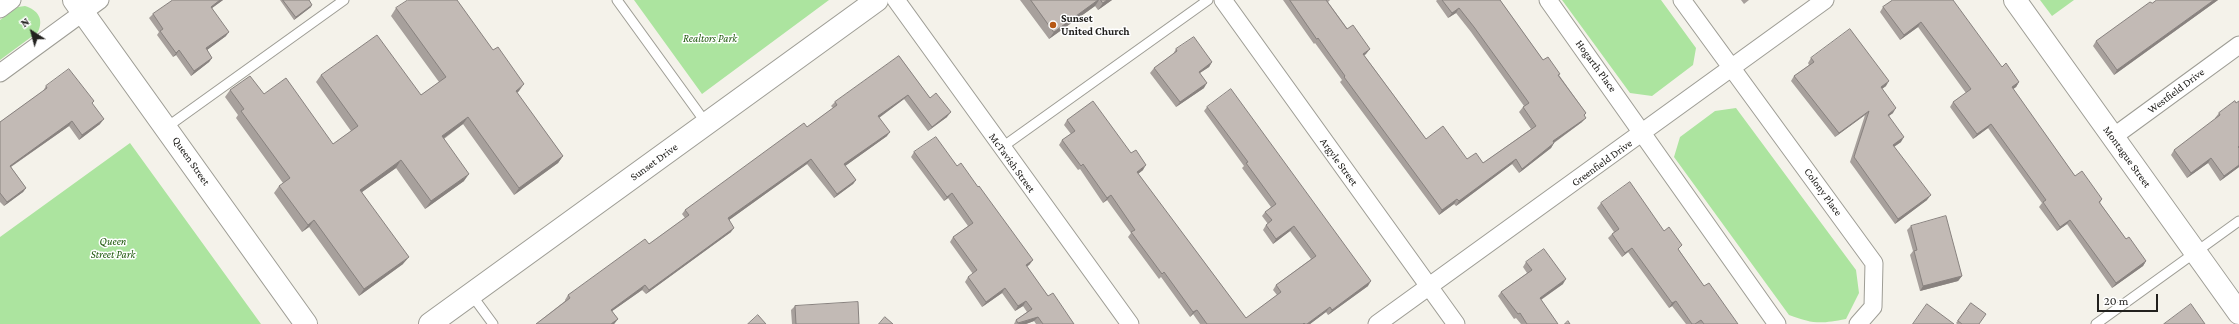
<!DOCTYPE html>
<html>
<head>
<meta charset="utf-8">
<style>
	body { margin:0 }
	#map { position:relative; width:2239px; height:324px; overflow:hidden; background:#f4f2ea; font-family:"Crimson Pro",serif }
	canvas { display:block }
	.north { position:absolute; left:12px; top:12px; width:40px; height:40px; -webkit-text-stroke:3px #fff; paint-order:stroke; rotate:324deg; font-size:11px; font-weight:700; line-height:16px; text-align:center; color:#22211e }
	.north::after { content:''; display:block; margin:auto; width:14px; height:18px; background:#22211e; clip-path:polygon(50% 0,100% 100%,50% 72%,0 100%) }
	.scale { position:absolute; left:2097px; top:294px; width:61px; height:18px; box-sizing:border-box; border:2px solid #22211e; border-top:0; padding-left:5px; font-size:12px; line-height:14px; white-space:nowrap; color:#22211e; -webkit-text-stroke:3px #fff; paint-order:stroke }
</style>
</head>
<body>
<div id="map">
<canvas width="2239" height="324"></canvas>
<div class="north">N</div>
<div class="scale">20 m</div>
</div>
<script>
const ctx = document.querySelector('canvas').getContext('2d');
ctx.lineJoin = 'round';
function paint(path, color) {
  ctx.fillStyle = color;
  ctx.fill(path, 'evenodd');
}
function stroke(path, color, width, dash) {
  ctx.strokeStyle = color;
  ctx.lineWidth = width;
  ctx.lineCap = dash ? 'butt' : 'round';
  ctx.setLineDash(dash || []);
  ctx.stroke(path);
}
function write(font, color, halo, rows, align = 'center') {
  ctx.font = font + ' "Crimson Pro",serif';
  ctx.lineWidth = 3;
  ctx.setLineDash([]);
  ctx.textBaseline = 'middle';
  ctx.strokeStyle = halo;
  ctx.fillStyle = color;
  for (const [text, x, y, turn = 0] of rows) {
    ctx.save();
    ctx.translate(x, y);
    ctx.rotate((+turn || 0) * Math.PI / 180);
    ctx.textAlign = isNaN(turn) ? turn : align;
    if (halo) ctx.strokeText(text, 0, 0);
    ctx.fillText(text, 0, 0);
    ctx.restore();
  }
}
const green = new Path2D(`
	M634 0H829L702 94Z
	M1562 0H1661L1696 48 1693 65 1652 96 1630 93Z
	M2040 0H2074L2052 16Z
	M25 6C38 10 44 19 38 32L0 60V20L18 7Z
	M1736 108 1856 270 1859 293 1846 319C1820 324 1813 324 1789 315L1674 157 1680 137 1715 111Z
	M130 143 261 324H0V237Z`);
const service = new Path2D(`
	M617 0 706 123
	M167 127 344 0
	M1001 148 1208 0
	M471 294 493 324
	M2096 324 2239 221`);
const minor = new Path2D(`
	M896 0 1130 324
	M1223 0 1456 324
	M1548 0 1777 324
	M1682 0 1874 263 1873 307 1858 324
	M0 9 12 0
	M0 73 100 0
	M2113 137 2239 45
	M1377 324 1825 0`);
const tertiary = new Path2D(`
	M74 0 306 324
	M2015 0 2239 313
	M430 324 877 0`);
const wall = new Path2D(`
	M173 0H223L212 8 226 36 207 50 212 58 209 62 191 76 176 55 173 57 157 35 159 32 149 18 153 14Z
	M280 0H309L311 7 294 20Z
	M1020 0H1112L1098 10 1095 6 1049 39Z
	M1283 0H1330L1328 2 1366 54 1364 55 1426 139 1467 159 1483 163 1531 129 1519 112 1523 107 1524 106 1471 32 1456 13 1448 18 1436 1 1437 0H1500L1543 60 1559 75 1586 113 1584 116 1582 122 1554 143 1551 148 1519 173 1512 164 1456 206 1454 204 1439 215 1340 82 1342 80 1315 43 1314 44Z
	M1741 0H1749L1744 4Z
	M1893 0 2002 67 2019 82 2016 87 2013 89 2075 176 2102 199 2100 203 2126 239 2146 261 2143 266 2112 288 2067 224 2057 231 2039 207 2042 203 1988 128 1973 139 1950 107 1953 102 1966 93 1918 27 1900 40 1880 12 1883 7Z
	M2157 0H2218L2114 75 2093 46 2096 41Z
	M396 8 519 91 517 93 563 156 558 163 514 195 463 124 444 139 464 181 425 209 396 168 362 192 403 264 359 296 309 227 302 232 274 193 279 186 283 183 236 118 238 115 225 97 230 90 264 94 333 144 351 131 316 82 321 75 421 95 439 82 391 16Z
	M1176 49 1212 62 1209 67 1200 73 1204 88 1176 107 1150 73 1154 68 1173 54Z
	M899 56 930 98 947 117 928 131 904 99 879 117 887 136 845 166 856 180 853 184 834 198 807 164 729 220 731 232 646 294 642 290 612 311 618 319 614 324H536L565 301V300L568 295 649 244 685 218 682 214 685 210 807 127 833 108 831 106 835 102Z
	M1811 58 1886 86 1882 89 1893 113 1889 116 1901 142 1894 147 1927 200 1895 224 1850 162 1865 115 1835 137 1791 81 1794 76 1809 65 1808 63Z
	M46 86 92 104 100 124 79 140 69 126 11 167 26 188 23 192 4 206 0 202V122L43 91Z
	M2235 101 2239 167 2220 181 2208 163 2187 178 2171 155 2174 150 2216 119 2215 118 2219 113Z
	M1207 107 1368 286 1328 315 1326 312 1310 324H1200L1193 314 1190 317 1161 277 1159 279 1128 237 1131 233 1107 200 1103 203 1080 169 1078 170 1059 145 1062 140 1071 134 1064 125 1067 120 1143 170 1138 174 1246 318 1277 295 1273 290 1276 285 1311 259 1290 231 1273 244 1263 230 1266 225 1268 224 1262 216 1265 212 1271 207 1242 168 1244 166 1204 111Z
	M914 152 957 166 1030 264 1027 267 1048 296 1074 324H1036L1034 321 1026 324H1014L1016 320 1027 312 1023 306 1015 311 1002 293 982 307 965 282 968 277 973 274 950 242 953 237 968 226 948 198 944 201 911 157Z
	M1601 203 1679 250 1704 286 1738 324H1686L1672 306 1669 308 1628 252 1622 257 1608 238 1614 232 1597 208Z
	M1911 226 1962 276 1958 281 1920 291 1910 255 1913 251 1907 230Z
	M1526 262 1563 284 1541 300 1558 324H1521L1516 318 1514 319 1498 296 1501 292 1527 273 1523 267Z
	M1971 303 1979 324H1957L1956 323Z
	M795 306 859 324H792L791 310Z`);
const shadedWall = new Path2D(`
	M220 0H223L208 11 211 7Z
	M1098 0H1099L1095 6 1049 39 1054 32Z
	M1107 0H1112L1098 10 1103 3Z
	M2214 0H2218L2114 75 2117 70Z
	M312 5 311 7 294 20 296 17Z
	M1459 8 1456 13 1448 18 1452 13Z
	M1921 22 1918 27 1900 40 1904 35Z
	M229 32 226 36 203 53 206 48Z
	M1370 49 1366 54 1360 58 1363 54Z
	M179 50 176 55 173 57 176 53Z
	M212 58 209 62 191 76 194 71Z
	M1212 62 1209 67 1195 76 1199 72Z
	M1889 81 1886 86 1877 92 1881 87Z
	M2019 82 2016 87 2009 92 2012 87Z
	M1207 83 1204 88 1176 107 1180 102Z
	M524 84 519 91 510 98 516 91Z
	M908 95 904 99 875 121 878 116Z
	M1896 108 1893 113 1884 119 1888 115Z
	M1869 111 1865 115 1835 137 1839 133Z
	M951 112 947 117 928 131 932 127Z
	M468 117 463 124 437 143 442 136Z
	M1586 118 1582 122 1549 146 1553 141Z
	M104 119 100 124 79 140 82 135Z
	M72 121 69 126 6 170 10 166Z
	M1991 124 1988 128 1973 139 1977 134Z
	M890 132 887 136 841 169 844 164Z
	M1904 137 1901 142 1889 150 1893 145Z
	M1554 143 1551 148 1519 173 1522 169Z
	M563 156 558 163 514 195 519 188Z
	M2211 158 2208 163 2187 178 2191 173Z
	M811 159 807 164 725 223 728 218Z
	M1516 159 1512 164 1456 206 1459 201Z
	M401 160 396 168 355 197 360 190Z
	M1146 165 1143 170 1134 177 1137 172Z
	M2239 165V167L2220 181 2224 176Z
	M469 174 464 181 425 209 431 201Z
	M856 180 853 184 834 198 837 194Z
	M26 188 23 192 4 206 7 202Z
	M952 193 948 198 944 201 947 197Z
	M1111 195 1107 200 1103 203 1107 198Z
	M1931 195 1927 200 1895 224 1898 219Z
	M1457 199 1454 204 1439 215 1442 210Z
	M314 220 309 227 302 232 308 225Z
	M2070 220 2067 224 2057 231 2060 227Z
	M1294 226 1290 231 1273 244 1276 239Z
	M734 228 731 232 646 294 649 290Z
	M1632 248 1628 252 1622 257 1625 253Z
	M409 257 403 264 359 296 364 289Z
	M1033 260 1030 264 1022 270 1026 265Z
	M2146 261 2143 266 2112 288 2116 283Z
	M1962 276 1958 281 1920 291 1923 286Z
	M1566 279 1563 284 1536 303 1540 298Z
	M1371 281 1368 286 1328 315 1332 310Z
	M645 285 642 290 608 314 611 310Z
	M1005 288 1002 293 982 307 986 302Z
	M1026 301 1023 306 1015 311 1018 306Z
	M1676 301 1672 306 1669 308 1672 303Z
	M1330 307 1326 312 1310 324H1307Z
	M1197 310 1190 317 1193 312Z
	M1038 317 1034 321 1026 324H1017Z
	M618 319 614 324H611Z`);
const building = new Path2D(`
	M173 0H220L211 7 229 32 206 48 212 58 194 71 179 50 176 53 160 31 163 29 153 14Z
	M283 0H309L312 5 296 17Z
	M408 0H457L493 50 498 47 524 84 516 91 563 156 519 188 468 117 442 136 469 174 431 201 401 160 360 190 409 257 364 289 314 220 308 225 279 186 290 178 241 111 244 109 230 90 250 76 264 94 286 78 333 144 358 126 321 75 377 35 421 95 446 77 396 8Z
	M1031 0H1098L1054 32Z
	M1101 0H1107L1103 3Z
	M1290 0H1326L1347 29 1353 25 1370 49 1363 54 1426 139 1443 126 1467 159 1476 153 1483 163 1536 126 1523 107 1529 103 1474 27 1459 8 1452 13 1442 0H1500L1543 60 1548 57 1560 74 1558 75 1586 113 1584 115 1586 118 1553 141 1554 143 1522 169 1516 159 1459 201 1457 199 1442 210 1344 77 1345 76 1318 38 1317 39Z
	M1893 0H1953L2002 67 2006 63 2019 82 2012 87 2075 176 2082 171 2102 199 2099 202 2126 239 2129 237 2146 261 2116 283 2070 220 2060 227 2043 202 2046 200 1991 124 1977 134 1953 102 1971 89 1921 22 1904 35 1883 7Z
	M2157 0H2214L2117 70 2096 41 2150 2 2152 3Z
	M1850 29 1889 81 1881 87 1896 108 1888 115 1904 137 1893 145 1931 195 1898 219 1854 157 1869 111 1839 133 1794 76 1814 62 1811 58Z
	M1194 37 1212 62 1199 72 1207 83 1180 102 1154 68 1177 51 1176 49Z
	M899 56 930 98 936 93 951 112 932 127 908 95 878 116 890 132 844 164 856 180 837 194 811 159 728 218 734 228 649 290 645 285 611 310 618 319 611 324H536L570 298 568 295 645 239 649 244 689 215 685 210 804 123 807 127 837 105 835 102Z
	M69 69 94 101 92 103 104 119 82 135 72 121 10 166 26 188 7 202 0 193V122L47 88 46 86Z
	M1231 89 1371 281 1332 310 1330 307 1307 324H1305L1304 323 1303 324H1207L1197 310 1193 312 1164 272 1162 274 1131 232 1135 230 1111 195 1107 198 1083 164 1081 166 1062 140 1075 131 1067 120 1093 101 1131 153 1136 150 1146 165 1137 172 1246 318 1281 292 1276 285 1316 256 1294 226 1276 239 1266 225 1272 220 1265 212 1276 204 1246 163 1248 162 1207 107Z
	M2235 101 2236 103 2239 101V146L2238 147 2239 148V165L2224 176 2211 158 2191 173 2174 150 2220 115 2219 113Z
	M936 137 957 166 961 163 978 187 979 186 1033 260 1026 265 1048 296 1053 293 1074 324H1043L1038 317 1018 323 1016 320 1032 309 1026 301 1018 306 1005 288 986 302 968 277 977 270 953 237 973 223 952 193 947 197 914 152Z
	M1630 182 1664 231 1669 227 1682 245 1678 249 1704 286 1709 283 1738 324H1704L1701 320 1695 324H1692L1676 301 1672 303 1632 248 1625 253 1612 234 1619 229 1601 203Z
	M1946 216 1962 276 1923 286 1914 251 1917 250 1911 226Z
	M1544 249 1566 279 1540 298 1558 324H1527L1520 313 1518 314 1501 292 1532 270 1526 262Z
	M858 302 859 324H796L795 306Z
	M1971 303 1986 314 1979 324H1962L1958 321Z
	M1927 304 1954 324H1913Z
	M2191 304 2205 324H2164Z
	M758 315 766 324H748Z
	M885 317 893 324H879Z
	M1568 321 1570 324H1565Z`);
const markers = [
	[1053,25,4,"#b75713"]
];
const poiNames = [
	["Sunset",1061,19],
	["United Church",1061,32]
];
const parkNames = [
	["Realtors Park",710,39],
	["Queen",113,242],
	["Street Park",113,255]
];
const streetNames = [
	["Hogarth Place",1596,66,54],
	["Westfield Drive",2176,91,-37],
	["Montague Street",2127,157,54],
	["Queen Street",191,161,55],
	["Sunset Drive",654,162,-36],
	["Argyle Street",1339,162,54],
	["McTavish Street",1012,163,54],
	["Greenfield Drive",1602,163,-36],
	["Colony Place",1823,192,54]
];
paint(green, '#ace49f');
stroke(service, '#9e9d95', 11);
stroke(minor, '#9e9d95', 19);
stroke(tertiary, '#9e9d95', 24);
stroke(service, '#fff', 9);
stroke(minor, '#fff', 17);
stroke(tertiary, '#fff', 22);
paint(wall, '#a7a09c');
paint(shadedWall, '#88827f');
paint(building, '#c2bab5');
stroke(building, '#88827f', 1);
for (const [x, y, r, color] of markers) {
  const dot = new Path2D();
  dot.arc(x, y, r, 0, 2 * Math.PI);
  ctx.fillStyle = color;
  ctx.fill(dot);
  stroke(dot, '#fff', 1.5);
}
write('bold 11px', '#22211e', '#fff', poiNames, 'left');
write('italic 11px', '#205a0e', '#fff', parkNames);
write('11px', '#22211e', '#fff', streetNames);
</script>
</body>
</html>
